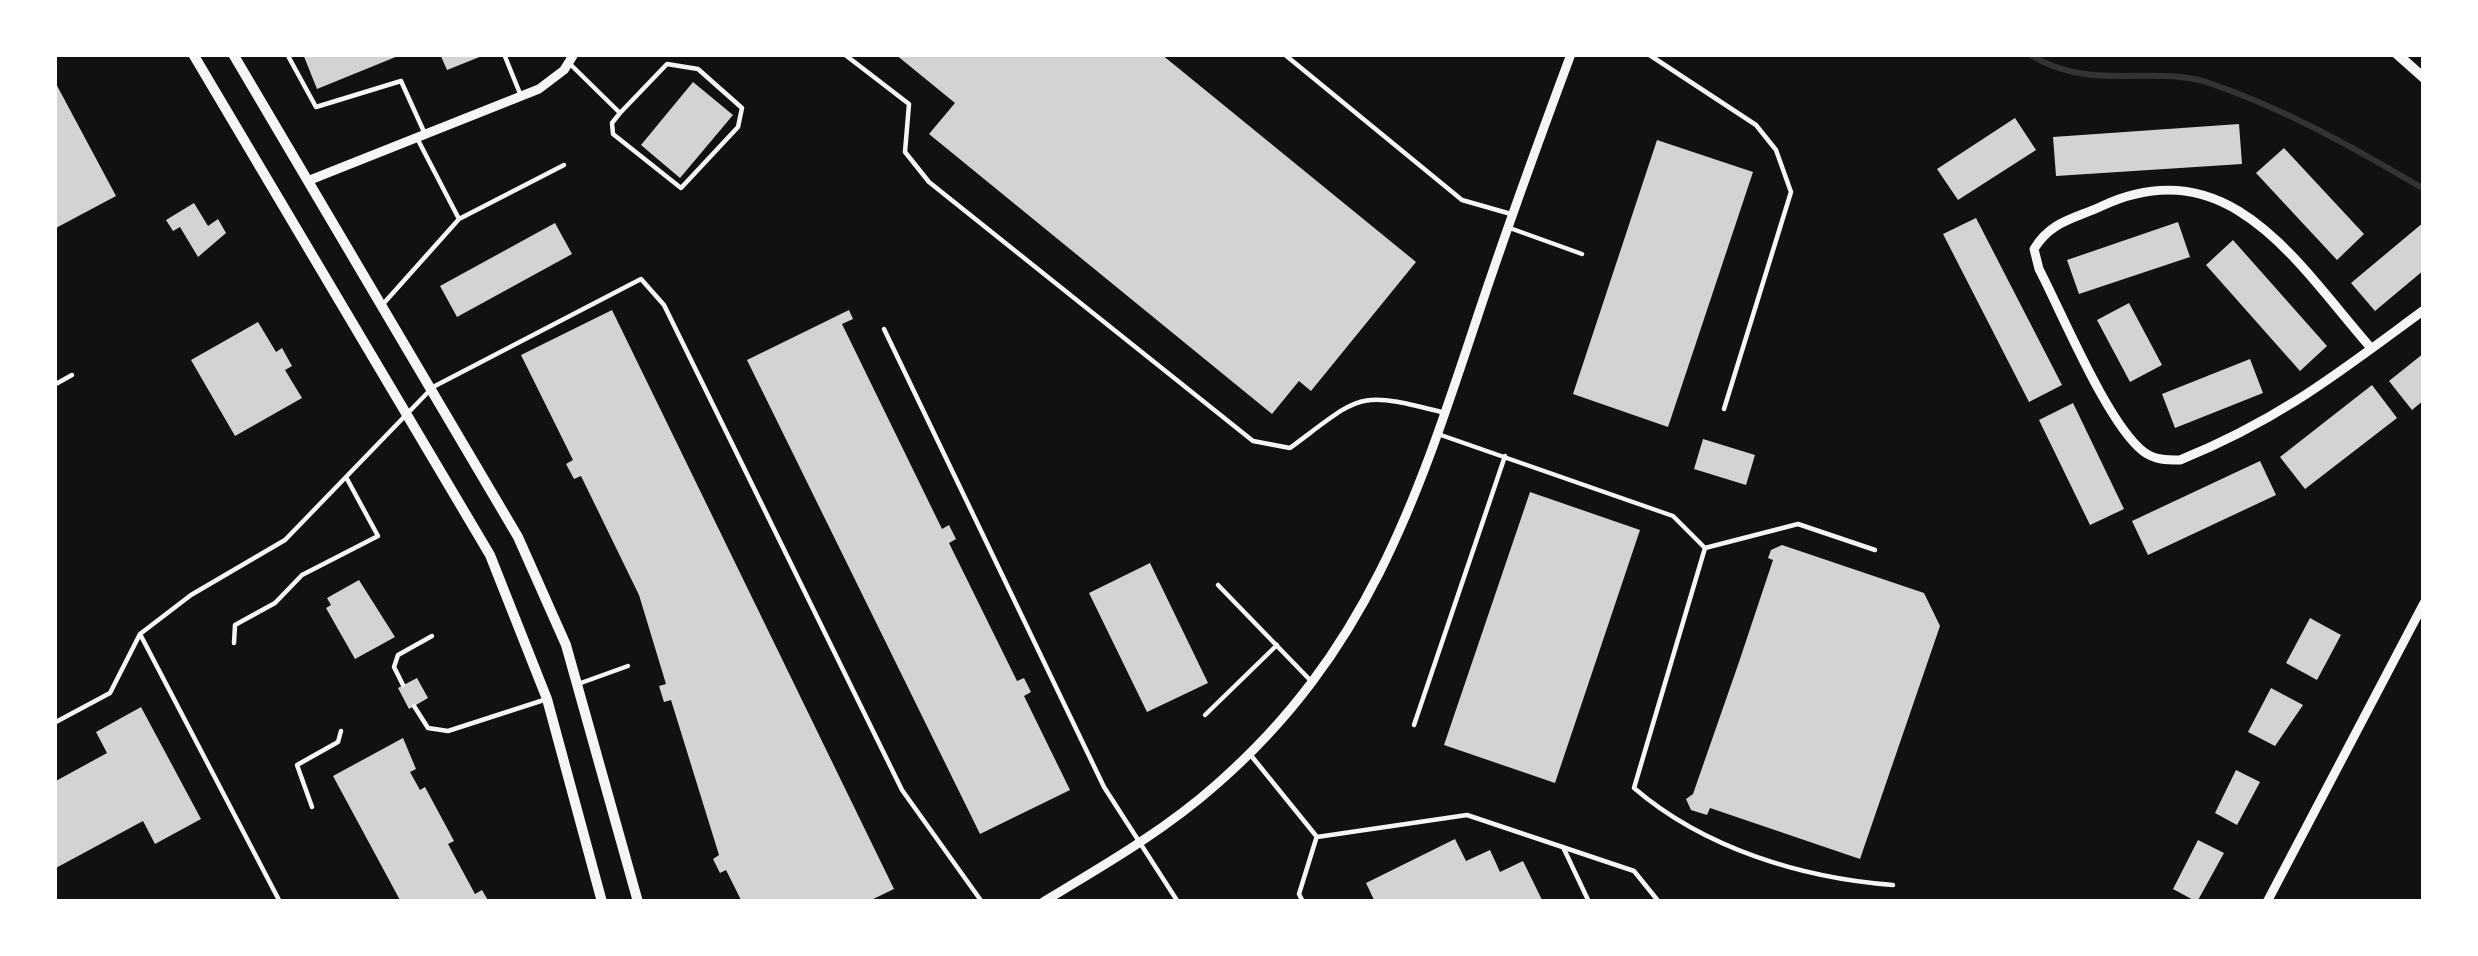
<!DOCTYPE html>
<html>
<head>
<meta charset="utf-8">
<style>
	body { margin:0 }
	#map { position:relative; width:2478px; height:956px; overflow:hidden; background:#111; font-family:"IBM Plex Sans",sans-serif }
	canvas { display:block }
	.frame { position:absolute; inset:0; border:57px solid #fff; pointer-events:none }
</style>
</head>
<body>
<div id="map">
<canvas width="2478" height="956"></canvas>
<div class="frame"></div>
</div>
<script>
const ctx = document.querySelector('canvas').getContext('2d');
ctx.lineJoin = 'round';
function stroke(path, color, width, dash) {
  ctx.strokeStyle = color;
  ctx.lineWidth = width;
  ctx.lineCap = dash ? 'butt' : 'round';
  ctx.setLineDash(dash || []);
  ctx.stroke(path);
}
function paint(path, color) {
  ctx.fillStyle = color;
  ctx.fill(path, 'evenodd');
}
const stream = new Path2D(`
	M2029 54C2090 93 2152 64 2209 83 2286 109 2354 148 2424 189`);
const building = new Path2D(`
	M303 54H403L317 89Z
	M440 54H487L447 70Z
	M895 54H1161L1416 262 1311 391 1299 381 1272 414 929 134 955 103Z
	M54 80 116 196 54 229Z
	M693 82 733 115 680 178 641 145Z
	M2015 118 2036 150 1958 200 1937 169Z
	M2239 124 2242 164 2056 176 2053 137Z
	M1657 140 1753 172 1668 427 1573 394Z
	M2284 148 2364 234 2337 260 2256 173Z
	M194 203 208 226 218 219 226 233 198 257 180 227 173 231 166 220Z
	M1976 218 2062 385 2029 402 1943 234Z
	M2178 222 2190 257 2079 294 2067 260Z
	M2424 222V270L2375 311 2351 283Z
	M555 223 572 254 457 317 440 286Z
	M2233 240 2327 346 2300 371 2206 265Z
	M2129 303 2162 365 2130 382 2097 320Z
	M612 310 894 889 867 902H742L726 870 720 873 713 859 719 855 671 700 664 702 659 686 666 684 639 595 581 476 574 479 566 464 573 460 521 355Z
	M849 310 853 319 842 324 942 529 949 525 956 539 949 543 1017 681 1024 678 1031 692 1024 696 1070 790 980 834 747 360Z
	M258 322 276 352 282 348 292 366 285 370 302 398 235 436 191 360Z
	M2424 353V400L2412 410 2389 381Z
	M2250 359 2263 393 2175 428 2162 394Z
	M2372 385 2397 418 2305 489 2280 457Z
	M2073 403 2124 509 2090 525 2039 420Z
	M1703 439 1755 455 1746 485 1694 469Z
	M2260 461 2276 495 2148 555 2132 521Z
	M1530 492 1640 530 1555 783 1444 745Z
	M1782 545 1924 593 1940 626 1860 859 1710 808 1707 815 1691 810 1686 799 1693 794 1739 662 1773 560 1768 558 1771 550Z
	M1150 563 1208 683 1147 712 1089 593Z
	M359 580 395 637 355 659 326 608 331 605 327 598Z
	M2310 618 2341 635 2317 680 2286 663Z
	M417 678 428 698 409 709 398 688Z
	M2271 688 2303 705 2275 746 2248 732Z
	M141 707 201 819 155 844 143 821 54 869V782L107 753 96 732Z
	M403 738 416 769 410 772 420 790 425 787 454 841 448 844 475 894 482 890 489 902H401L333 776Z
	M2236 770 2260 782 2237 825 2215 813Z
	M1455 839 1466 861 1490 850 1500 872 1523 861 1543 902H1375L1366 883Z
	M2198 840 2224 853 2197 902 2173 889Z`);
const service = new Path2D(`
	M287 54 316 107 401 81 425 134
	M504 54 521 96
	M844 54 909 104 905 152 929 182 1253 441 1290 448C1363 394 1355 390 1445 413
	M1284 54 1462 200 1511 214
	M1648 54 1756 125 1776 150 1791 192 1724 409
	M569 63 620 113 612 123 613 134 681 188 738 127 742 108 698 69 667 64 620 113
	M459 219 564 165
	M1507 227 1582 254
	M384 303 459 219 417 138
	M884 329 1104 787 1178 902
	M54 385 72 375
	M1438 434 1673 516 1705 548 1634 788C1704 848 1801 878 1893 885
	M1705 548 1798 524 1875 550
	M1218 585 1312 682
	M140 634 280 902
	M234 643 235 625 275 603 302 575 378 536 346 477
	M578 684 628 666
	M403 685 394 667 398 655 432 636
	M414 706 428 728 448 731 547 699
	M1205 715 1277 645
	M54 723 110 693 140 634 191 595 285 540 433 387 641 279 664 305 902 790 982 902
	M1414 725 1505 456
	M1249 753 1317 837
	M312 807 297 765 338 742 341 731
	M1317 837 1467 815 1634 871 1659 902
	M1563 847 1589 902
	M1303 902 1299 894 1316 839`);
const minor = new Path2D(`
	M310 180 539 89 564 70 574 54
	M2371 348C2298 265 2230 147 2102 206 2074 219 2051 221 2034 249L2039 269C2062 313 2108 425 2144 452 2155 460 2167 460 2180 460 2281 419 2338 373 2424 310
	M1043 902C1103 866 1164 831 1217 784 1369 651 1418 496 1479 312 1508 225 1539 140 1571 54
	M2267 902 2424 603`);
const tertiary = new Path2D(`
	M193 54 490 555 547 699 602 902
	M233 54 518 537 566 645 638 902
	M2397 54 2424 78`);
stroke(stream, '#333', 6);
paint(building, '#d3d3d3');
stroke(service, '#f5f5f5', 4.5);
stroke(minor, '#f5f5f5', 9);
stroke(tertiary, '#f5f5f5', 10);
</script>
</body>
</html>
